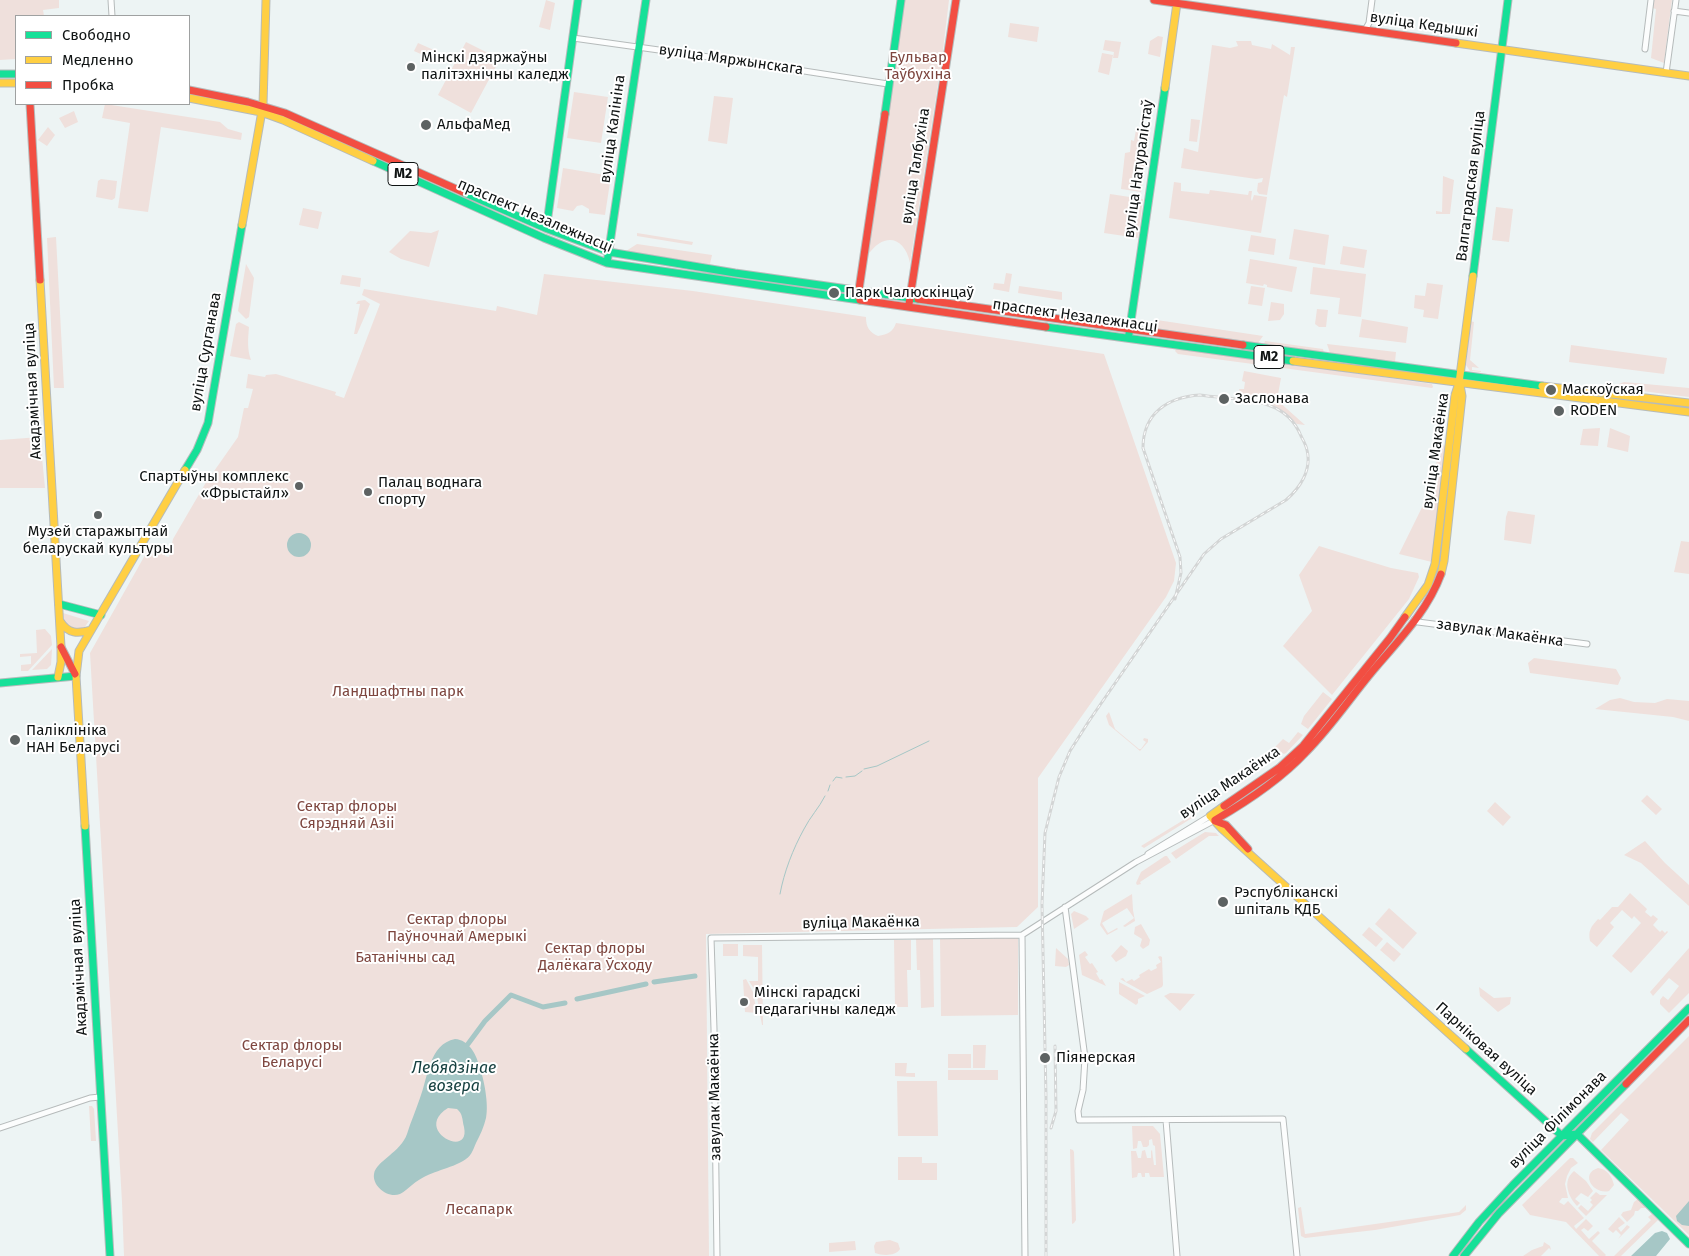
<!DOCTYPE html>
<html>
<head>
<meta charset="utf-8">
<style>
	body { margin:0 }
	#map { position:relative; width:1689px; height:1256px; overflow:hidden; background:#edf4f4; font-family:"Fira Sans",sans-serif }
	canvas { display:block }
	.legend { position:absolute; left:15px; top:15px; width:175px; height:90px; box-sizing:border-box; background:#fff; border:1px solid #9fa1a1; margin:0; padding:6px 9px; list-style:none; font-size:15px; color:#0f1313 }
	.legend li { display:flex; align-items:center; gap:10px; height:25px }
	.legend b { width:25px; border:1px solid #9fa1a1 }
</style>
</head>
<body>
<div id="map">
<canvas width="1689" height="1256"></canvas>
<ul class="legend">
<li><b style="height:6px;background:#16e098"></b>Свободно</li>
<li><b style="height:6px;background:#ffcf43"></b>Медленно</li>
<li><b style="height:6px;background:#f24e42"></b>Пробка</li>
</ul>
</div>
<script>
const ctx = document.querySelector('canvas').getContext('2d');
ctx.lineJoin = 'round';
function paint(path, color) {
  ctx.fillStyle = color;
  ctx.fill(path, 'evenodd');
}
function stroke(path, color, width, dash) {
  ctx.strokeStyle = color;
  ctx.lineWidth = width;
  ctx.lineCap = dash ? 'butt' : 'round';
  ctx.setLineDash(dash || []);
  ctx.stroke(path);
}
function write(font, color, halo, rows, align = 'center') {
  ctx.font = font + ' "Fira Sans",sans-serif';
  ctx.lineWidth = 4;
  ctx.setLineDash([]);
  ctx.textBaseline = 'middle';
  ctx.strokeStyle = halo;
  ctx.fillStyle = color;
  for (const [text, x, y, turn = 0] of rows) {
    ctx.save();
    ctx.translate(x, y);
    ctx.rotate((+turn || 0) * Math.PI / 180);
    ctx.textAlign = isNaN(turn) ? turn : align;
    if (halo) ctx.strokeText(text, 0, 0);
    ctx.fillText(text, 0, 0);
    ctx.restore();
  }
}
const green = new Path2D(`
	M0 0H59V8L43 10 44 16H16V59L0 60Z
	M546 0 555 3 550 30 539 27Z
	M905 0H949L942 58 910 263C904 235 883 233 868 255Z
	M1653 0H1672L1664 63 1651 58 1656 9 1652 8Z
	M1010 23 1039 27 1037 42 1008 37Z
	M1158 36 1163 37 1160 57 1148 54 1150 41Z
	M1105 40 1121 42 1118 58H1113L1114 52 1103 50Z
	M1236 41H1251L1252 45 1271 49 1272 44 1290 55 1291 47H1295L1287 97 1284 95 1267 195 1259 194 1257 191 1258 183 1262 182 1263 178 1256 179 1181 168 1184 148 1198 152 1212 45 1230 48 1238 46Z
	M466 42 500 59 471 113 438 95Z
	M418 43 436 51 432 59 414 51Z
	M1102 53 1113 55 1109 75 1098 72Z
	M574 92 608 97 601 143 567 138Z
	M714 96 733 98 727 144 708 141Z
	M105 104 220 122 228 129 242 133 241 140 161 127 148 212 118 208 130 123 102 118Z
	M74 111 78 122 65 128 59 118Z
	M1191 119 1200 120 1197 142 1189 141Z
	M48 127 55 135 47 146 38 140Z
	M1136 130 1150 132 1141 192 1121 189 1125 153 1130 152 1131 140 1134 141Z
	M563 168 611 176 605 215 589 213V209L582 205 577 206 573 211 557 208Z
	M1443 176 1454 180 1450 214H1436V211L1442 212Z
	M101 179 117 181 115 198 112 200 96 197 98 181Z
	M1174 182 1181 183V191L1209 194 1210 190 1248 195 1249 191H1252L1251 199 1252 201 1254 195 1267 197 1261 233 1169 218Z
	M1110 194 1143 199 1138 238 1104 233Z
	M1496 207 1513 209 1509 242 1492 240Z
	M303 208 322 212 318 229 299 225Z
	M1294 229 1329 235 1325 265 1289 259Z
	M439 230 429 267 401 259 389 252 410 231 431 233Z
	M637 233 693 242 692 245 637 236Z
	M1251 235 1276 239 1274 255 1248 251Z
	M56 237 64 388H54L47 238Z
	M637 244 712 255 710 264 626 251Z
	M1343 246 1367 250 1364 268 1340 264Z
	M1250 259 1297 267 1292 292 1267 287V285L1264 284 1263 286 1246 283Z
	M246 264 254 278 249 317 246 319 238 311Z
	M1313 267 1366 274 1361 317 1338 314 1340 298 1310 294Z
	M1006 273 1012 274 1009 292 993 289 994 283 1004 284Z
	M544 274 693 291 866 317C866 327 869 332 878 336 888 334 893 332 896 323L1104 354 1176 563 1174 581 1166 597 1038 778V907L1017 927 706 934 709 1256H124L122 1202 90 653 149 548 165 551V556L169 557 173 539 205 484 238 437 244 408H248L253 389 246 388 248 374 265 377 266 375 276 374 336 392 335 395 344 398 380 304 362 295 364 289 496 311 497 306 537 315Z
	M342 275 361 278 360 287 340 284Z
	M1427 283 1443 285 1438 319 1423 317 1424 310 1414 308 1415 295 1425 296Z
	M1019 286 1062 292V300L1018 293Z
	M1251 286 1265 288 1262 306 1248 304Z
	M365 300 370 304 357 334H354L360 304H356L358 301Z
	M1271 302 1284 304V314L1280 320 1268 321Z
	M1317 309 1328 310 1326 327H1319L1315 324Z
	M1362 319 1408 327 1406 343 1359 337Z
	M1157 320 1263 336 1258 343 1154 329Z
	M1470 321 1474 322 1470 360 1479 368 1472 367V370L1481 371V372L1470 371 1466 365Z
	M239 322 249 327C248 339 247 349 251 360L230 356 236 324Z
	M1265 341 1323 349 1324 353 1264 344Z
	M1327 344 1396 352 1395 362 1330 353Z
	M1571 345 1667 358 1664 374 1569 362Z
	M1177 348 1432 384 1433 387 1432 388 1178 354 1175 351Z
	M1244 371 1281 378 1277 400 1305 425 1297 424 1276 407 1259 401 1258 398 1242 397 1239 389H1244L1245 382 1242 381Z
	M1624 382 1689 388V397L1611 387Z
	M1600 428 1598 446 1580 445 1583 429Z
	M1610 428 1630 436 1628 452 1607 447Z
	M40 437 45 488H0V440Z
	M1439 445 1447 446 1432 562 1399 554 1433 485Z
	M1508 511 1535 515 1531 544 1504 540 1506 517Z
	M1681 541 1689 542V574L1674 572Z
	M1319 546 1391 568 1418 573 1419 577 1409 599 1332 695 1283 646 1312 611 1299 575Z
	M63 613 89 621 84 628 73 630 65 625Z
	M45 629 51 636 52 645 28 671H21V665L31 664V656L20 657V654L37 653 36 630Z
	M52 649 51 665 47 669 32 670Z
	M1534 658 1616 669 1621 678 1618 685 1530 673 1528 663Z
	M1323 692 1332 699 1308 729 1301 724 1304 716Z
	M1620 698 1634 702 1655 703 1667 699 1689 701V721L1673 717 1595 709 1610 700Z
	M1109 712 1115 729 1139 749H1141L1146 742 1143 740 1144 738 1148 739V742L1140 751 1109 725 1106 716Z
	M1298 732 1303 735 1286 753 1284 754 1274 748 1283 739 1289 743Z
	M1647 795 1662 809 1656 815 1641 801Z
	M1495 802 1511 817 1503 826 1487 811Z
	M1195 813 1192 818 1144 848 1141 846Z
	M1205 832 1216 833 1219 836H1209L1176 859 1171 853Z
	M1645 841 1665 863 1689 885V906L1641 863 1624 855Z
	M1165 856H1167L1171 862 1140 882 1141 884 1137 885 1136 883 1141 872Z
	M1630 893 1647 909 1645 912 1651 917 1653 915 1658 919 1653 925 1660 932 1662 930 1665 933 1667 931 1668 932 1631 973 1612 956 1641 923 1634 916 1632 919 1622 910 1610 923 1614 927 1597 947 1590 941C1588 930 1591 927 1598 919L1600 920 1612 907H1618Z
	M1132 894 1133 910 1135 921 1125 927 1123 926 1134 918 1127 908 1102 923 1108 933 1117 928 1118 929 1107 935 1100 925 1104 911Z
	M1389 908 1417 933 1403 949 1375 924Z
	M1074 911 1086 916 1089 919 1074 929 1071 914Z
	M1141 924 1150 940 1149 945 1143 949 1140 946 1142 939 1134 934 1135 927Z
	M1369 927 1383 939 1376 947 1362 935Z
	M1018 938V1015L941 1016 940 939Z
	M916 939H933L934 1007 921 1008 920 970H917Z
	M894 940H911V970H907L908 1007H895Z
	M1387 942 1401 954 1394 962 1380 950Z
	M723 944H738V956H723Z
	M743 945H762L763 1025H762L756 992 749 981H758V957L743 956Z
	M1121 945 1128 951 1126 956 1116 962 1111 956Z
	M1056 948 1068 959 1069 965 1066 967 1055 966Z
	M1689 948V993L1669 1013 1660 1004V1000L1663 996 1668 1000 1679 986 1669 978 1653 996 1650 992Z
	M1085 951 1088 955 1085 957 1090 964 1092 963 1098 972 1096 973 1100 980 1102 979 1106 986 1082 975 1079 955Z
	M1160 956 1162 957 1163 985 1162 987 1147 994 1120 979 1123 978 1126 982 1132 979 1134 981 1140 977 1139 975 1149 969 1151 971 1157 968 1156 965 1161 962 1158 957Z
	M746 979 753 992 757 1013 745 1012 743 980Z
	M1119 982 1145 996 1138 999V1003L1136 1005 1119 994Z
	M1479 987 1494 998 1511 997 1510 1004 1498 1012 1480 996Z
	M1170 993 1195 994 1180 1011 1164 996Z
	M1689 1036V1235L1601 1150 1629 1120 1621 1113 1593 1142 1590 1139 1592 1133Z
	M973 1045H986L985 1068H973Z
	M948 1054H971V1068H948Z
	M895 1063H907L906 1073H915V1077L895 1076Z
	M948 1070H998V1080H948Z
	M897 1081H937L938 1136H898Z
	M89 1106H92L94 1109 96 1141H91Z
	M1132 1126H1153L1160 1134 1164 1177H1150L1149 1173H1145V1177H1142L1141 1173H1138L1137 1177 1132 1178 1131 1151H1136L1138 1158H1141L1142 1151 1145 1150 1147 1158H1151V1151L1152 1150 1154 1165H1156L1155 1146 1153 1145 1152 1139 1149 1140V1145L1147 1147H1143L1141 1141H1138L1137 1148 1133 1149Z
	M1070 1149 1073 1150 1074 1152 1076 1220 1074 1223 1072 1224Z
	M898 1157H922V1163H937V1180H898Z
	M1570 1158H1573L1578 1163 1571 1168 1567 1176 1565 1184 1568 1198H1562L1559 1202 1564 1205 1568 1201 1584 1218 1574 1226 1576 1229 1586 1219 1593 1226 1588 1231 1584 1228 1581 1230 1589 1239 1598 1231 1600 1233 1592 1241 1606 1255 1605 1256H1599L1566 1222 1530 1215 1522 1205Z
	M1598 1168C1607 1169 1612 1176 1614 1185L1609 1191C1594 1195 1579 1174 1598 1168Z
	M1574 1171 1586 1181 1593 1191 1588 1197 1581 1193 1575 1199 1580 1203 1577 1206C1568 1196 1562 1181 1574 1171Z
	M1596 1192 1600 1195H1607L1586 1216 1578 1208 1581 1205 1588 1211 1593 1205 1590 1202 1592 1200 1590 1198Z
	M1638 1199 1645 1206V1208H1641L1638 1211H1635L1634 1215 1627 1222 1621 1215 1623 1212 1631 1210 1634 1202Z
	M1466 1205V1210L1460 1215 1375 1230 1305 1238 1301 1236 1298 1208 1301 1207 1305 1234 1459 1212Z
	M1652 1214 1658 1220 1621 1256H1614L1651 1220 1648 1217Z
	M1619 1217 1625 1223 1618 1228 1621 1232 1627 1225 1630 1227 1618 1239 1621 1235 1616 1230 1613 1233 1608 1229Z
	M890 1240 898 1243 900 1249C896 1256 883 1256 875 1253L874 1246 876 1242Z
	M855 1241 856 1250 829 1252V1243Z
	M1544 1242 1550 1246 1551 1250 1549 1248 1541 1256H1523L1532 1250 1543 1246Z`);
const water = new Path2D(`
	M287 545a12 12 0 1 1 24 0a12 12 0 1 1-24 0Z
	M455 1039C469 1040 476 1054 479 1065 484 1079 489 1104 486 1118 484 1127 480 1135 476 1143 473 1150 471 1157 463 1161 445 1171 431 1170 412 1185 408 1188 404 1192 400 1194 388 1199 372 1186 374 1174 376 1161 401 1152 407 1134 411 1121 416 1110 420 1098 428 1078 429 1044 455 1039ZM448 1108 457 1109C463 1114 462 1119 464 1127 471 1160 412 1130 448 1108Z
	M1689 1201V1226L1682 1225 1677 1221 1676 1216Z
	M1662 1231 1667 1233 1670 1239 1656 1256H1631L1655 1233Z`);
const stream = new Path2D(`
	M864 769 877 766 929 741
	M846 777 855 776 862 771
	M833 781 836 777 842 778
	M828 791 830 785
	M780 894C784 872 793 849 804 829 810 817 819 808 825 796`);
const canal = new Path2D(`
	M654 982 695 976
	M577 999 646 984
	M468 1044 485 1021 511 995 543 1007 565 1003`);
const street = new Path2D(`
	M111 0 112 16
	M1674 11 1689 13
	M1365 30 1369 23 1372 0
	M573 38 759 64 888 84
	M1645 49 1651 0
	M1666 73 1676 0
	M1414 620 1418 622 1587 644
	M1148 854 1210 816
	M1065 907 1085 1058 1083 1090 1078 1111 1079 1120 1283 1119 1297 1256
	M1022 935 1025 1256
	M1166 1120 1177 1256
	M0 1128 90 1098 100 1097
	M717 1256 714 1029 711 938 1022 935 1136 862 1215 820`);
const fast = new Path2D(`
	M0 74H16
	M885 114 901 0
	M373 161 544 238 607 263 860 300
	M463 192 545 228 609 252 735 273 918 299
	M545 228 548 216 578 0
	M607 263 646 0
	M1473 276 1508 0
	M1046 327 1293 361
	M1129 334 1165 88
	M1243 345 1542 386
	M185 470 197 450 208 423 242 225
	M59 604 101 615
	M0 683 76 676
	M85 826 110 1256
	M1466 1049 1562 1136 1577 1134 1689 1244
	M1453 1256 1479 1222 1513 1185 1689 1008
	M1464 1256 1499 1213 1626 1084`);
const slow = new Path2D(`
	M1456 43 1689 76
	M0 83H16
	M1165 88 1177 3
	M189 98 261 112 283 120 373 161
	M242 225 263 105 266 0
	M40 280 61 647V662L58 677
	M1293 361 1689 412
	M1542 386 1689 403
	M1441 574 1444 561 1462 396 1460 385
	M1405 617 1428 585 1435 564 1455 395 1459 383 1473 276
	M60 621C68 634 78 634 91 630
	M1224 806 1210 816 1222 829 1466 1049
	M85 826 76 676 79 651 185 470`);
const jam = new Path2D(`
	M1154 0 1456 43
	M189 90 248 102 285 113 463 192
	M30 104 40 280
	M858 296 885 114
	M918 299 1243 345
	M860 300 1046 327
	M909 304 956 0
	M61 647 75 674
	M1224 806 1279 768 1303 746 1390 638 1405 617
	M1215 820C1248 801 1280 780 1306 752 1332 726 1352 695 1376 667 1400 639 1428 610 1441 574
	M1215 821 1226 825 1248 849
	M1626 1084 1689 1020`);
const rail = new Path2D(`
	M1051 1128 1056 1111 1055 1046
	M1046 1256V1097L1042 904 1045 833 1059 777 1070 751 1089 721 1204 554 1221 539 1286 500C1300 488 1312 470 1307 450 1306 445 1303 440 1301 436 1295 421 1283 410 1268 405 1251 399 1219 398 1200 395 1168 397 1143 413 1143 448L1180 557 1181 573 1175 599`);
const markers = [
	[411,67,5,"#5d6262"],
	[426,125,6,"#5d6262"],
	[834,293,6,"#5d6262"],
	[1551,390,6,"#5d6262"],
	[1224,399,6,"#5d6262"],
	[1559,411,6,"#5d6262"],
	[299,486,5,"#5d6262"],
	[368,492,5,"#5d6262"],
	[98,515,5,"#5d6262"],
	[15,740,6,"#5d6262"],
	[1223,902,6,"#5d6262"],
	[744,1002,5,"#5d6262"],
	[1045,1058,6,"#5d6262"]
];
const shields = [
	[403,174,30],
	[1269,357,30]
];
const shieldNames = [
	["М2",403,174],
	["М2",1269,357]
];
const streetNames = [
	["вуліца Кедышкі",1424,25,8],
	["вуліца Мяржынскага",731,60,8],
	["вуліца Калініна",613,129,-82],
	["вуліца Талбухіна",916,166,-81],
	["вуліца Натуралістаў",1139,169,-82],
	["Валгаградская вуліца",1471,186,-83],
	["праспект Незалежнасці",535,216,23],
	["праспект Незалежнасці",1075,316,8],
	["вуліца Сурганава",206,352,-80],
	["Акадэмічная вуліца",33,391,-93],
	["вуліца Макаёнка",1436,451,-82],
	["завулак Макаёнка",1500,633,8],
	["вуліца Макаёнка",1230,783,-34],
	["вуліца Макаёнка",861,923,-1],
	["Акадэмічная вуліца",79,967,-93],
	["Парніковая вуліца",1486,1049,42],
	["завулак Макаёнка",715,1097,-91],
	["вуліца Філімонава",1558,1120,-45]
];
const poiNames = [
	["Мінскі дзяржаўны",421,58],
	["палітэхнічны каледж",421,75],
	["АльфаМед",437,125],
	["Парк Чалюскінцаў",845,293],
	["Маскоўская",1562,390],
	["Заслонава",1235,399],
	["RODEN",1570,411],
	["Спартыўны комплекс",289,477,"right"],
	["«Фрыстайл»",289,494,"right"],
	["Палац воднага",378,483],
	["спорту",378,500],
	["Музей старажытнай",98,532,"center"],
	["беларускай культуры",98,549,"center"],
	["Паліклініка",26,731],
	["НАН Беларусі",26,748],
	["Рэспубліканскі",1234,893],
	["шпіталь КДБ",1234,910],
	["Мінскі гарадскі",754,993],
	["педагагічны каледж",754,1010],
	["Піянерская",1056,1058]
];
const parkNames = [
	["Бульвар",918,58],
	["Таўбухіна",918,75],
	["Ландшафтны парк",398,692],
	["Сектар флоры",347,807],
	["Сярэдняй Азіі",347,824],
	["Сектар флоры",457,920],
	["Паўночнай Амерыкі",457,937],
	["Сектар флоры",595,949],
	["Далёкага Ўсходу",595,966],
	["Батанічны сад",405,958],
	["Сектар флоры",292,1046],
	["Беларусі",292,1063],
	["Лесапарк",479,1210]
];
const waterNames = [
	["Лебядзінае",454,1069],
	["возера",454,1087]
];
paint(green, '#efe0dc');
paint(water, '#a6c7c6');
stroke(stream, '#a6c7c6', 1);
stroke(canal, '#a6c7c6', 5);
stroke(street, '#b6bbbb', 7);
stroke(fast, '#b6bbbb', 9);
stroke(slow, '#b6bbbb', 9);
stroke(jam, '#b6bbbb', 9);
stroke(street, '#fcfdfd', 5);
stroke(fast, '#16e098', 7);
stroke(slow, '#ffcf43', 7);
stroke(jam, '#f24e42', 7);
stroke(rail, '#d3d5d5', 3);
stroke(rail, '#fff', 1, [4]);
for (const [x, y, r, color] of markers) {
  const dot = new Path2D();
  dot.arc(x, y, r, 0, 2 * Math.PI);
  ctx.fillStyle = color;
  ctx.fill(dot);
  stroke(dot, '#fff', 2);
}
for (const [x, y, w] of shields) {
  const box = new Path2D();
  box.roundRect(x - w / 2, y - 11.5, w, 23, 4);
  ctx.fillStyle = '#fff';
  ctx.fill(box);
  stroke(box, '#0f1313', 1);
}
write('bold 14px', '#0f1313', null, shieldNames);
write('15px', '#0f1313', '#fff', streetNames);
write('15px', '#0f1313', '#fff', poiNames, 'left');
write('15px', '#7e463f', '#fff', parkNames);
write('italic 16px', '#164040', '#fff', waterNames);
</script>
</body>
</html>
